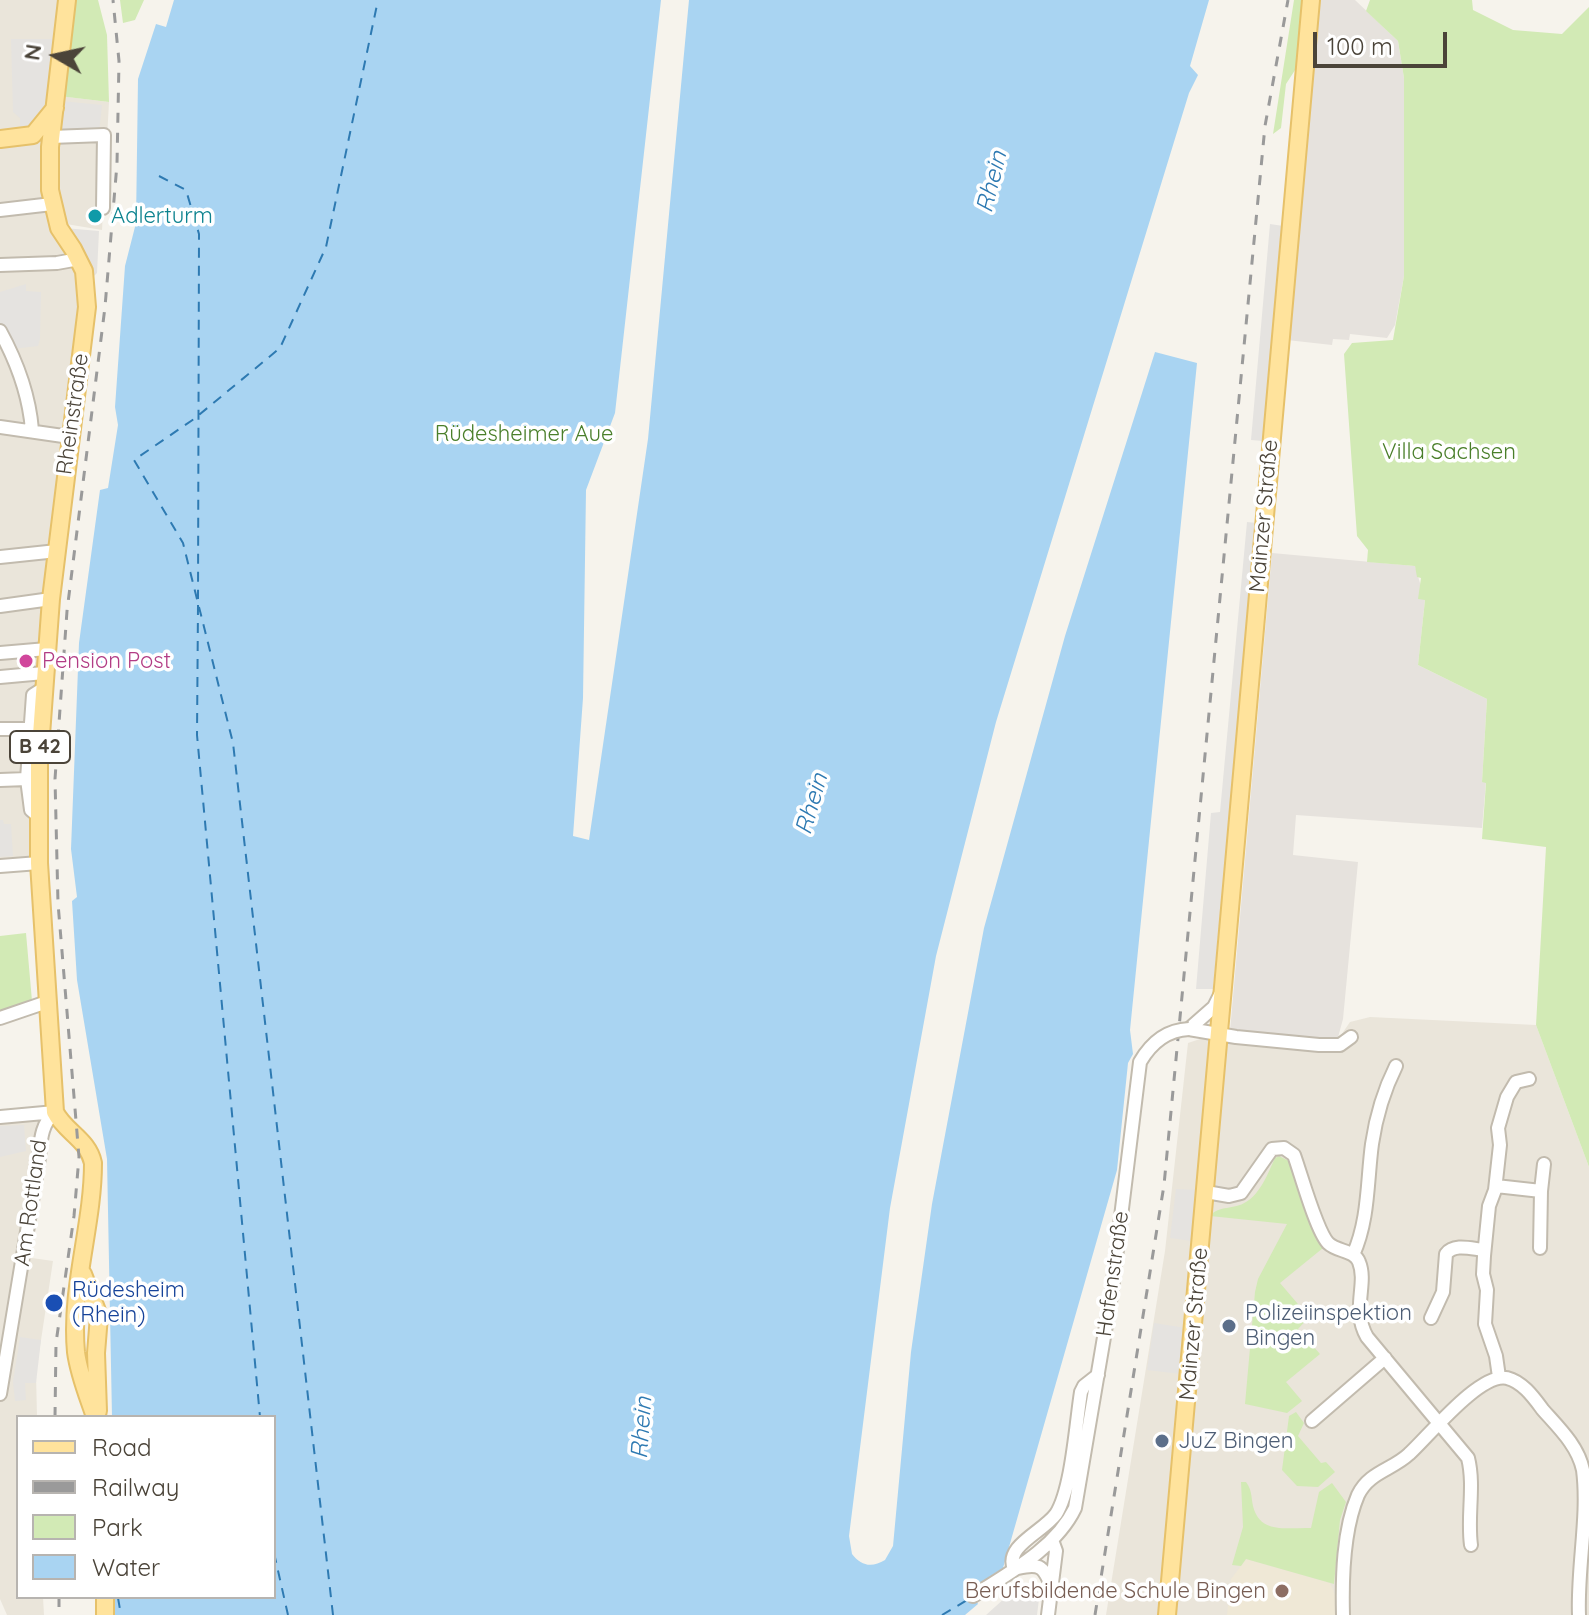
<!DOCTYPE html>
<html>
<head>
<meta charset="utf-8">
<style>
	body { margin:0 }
	#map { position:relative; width:1589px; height:1615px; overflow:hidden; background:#f6f3ec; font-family:Quicksand,sans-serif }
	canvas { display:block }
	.legend { position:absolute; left:16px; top:1415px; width:260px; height:184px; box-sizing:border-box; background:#fff; border:2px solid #b7b4b0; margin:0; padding:10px 14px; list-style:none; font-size:24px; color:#4b4439 }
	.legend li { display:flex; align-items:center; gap:16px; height:40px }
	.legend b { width:40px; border:2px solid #b7b4b0 }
	.north { position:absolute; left:16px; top:16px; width:80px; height:80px; -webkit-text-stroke:6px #fff; paint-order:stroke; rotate:279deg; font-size:22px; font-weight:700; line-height:32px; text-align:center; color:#4b4439 }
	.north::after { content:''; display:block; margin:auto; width:28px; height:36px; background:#4b4439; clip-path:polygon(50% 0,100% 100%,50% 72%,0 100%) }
	.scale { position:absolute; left:1313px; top:32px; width:134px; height:36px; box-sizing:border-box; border:4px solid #4b4439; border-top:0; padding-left:10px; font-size:24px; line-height:28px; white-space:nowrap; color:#4b4439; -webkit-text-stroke:6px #fff; paint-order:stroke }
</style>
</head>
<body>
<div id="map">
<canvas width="1589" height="1615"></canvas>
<ul class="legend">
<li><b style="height:10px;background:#ffe39c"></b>Road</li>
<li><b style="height:10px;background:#9a9a9a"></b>Railway</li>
<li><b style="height:22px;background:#d2eab5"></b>Park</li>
<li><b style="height:22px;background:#a9d4f2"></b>Water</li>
</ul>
<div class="north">N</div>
<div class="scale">100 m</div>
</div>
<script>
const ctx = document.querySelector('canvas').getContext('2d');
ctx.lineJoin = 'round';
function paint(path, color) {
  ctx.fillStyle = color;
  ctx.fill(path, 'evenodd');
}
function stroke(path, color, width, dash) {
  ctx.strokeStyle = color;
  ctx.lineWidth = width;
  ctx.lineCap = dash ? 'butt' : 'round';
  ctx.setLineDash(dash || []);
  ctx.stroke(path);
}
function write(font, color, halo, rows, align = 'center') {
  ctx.font = font + ' Quicksand,sans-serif';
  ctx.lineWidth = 7;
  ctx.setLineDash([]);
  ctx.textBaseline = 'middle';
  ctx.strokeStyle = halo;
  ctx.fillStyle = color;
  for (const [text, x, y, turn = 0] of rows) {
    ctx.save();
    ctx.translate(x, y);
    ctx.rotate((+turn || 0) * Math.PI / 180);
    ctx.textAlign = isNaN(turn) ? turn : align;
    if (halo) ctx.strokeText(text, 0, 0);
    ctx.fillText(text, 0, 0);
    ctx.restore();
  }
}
const residential = new Path2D(`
	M0 0H72L60 96 109 102 102 230 60 223 80 288 47 569 30 755 32 869 0 871Z
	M1370 1017 1536 1025 1589 1167V1615H1106L1165 1251 1188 1043 1224 1031 1337 1041 1350 1022Z
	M51 1108 32 1258 53 1261 36 1373 37 1417H18V1597H43L44 1615H7L0 1599V1113Z`);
const industrial = new Path2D(`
	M1318 0H1355L1398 41 1404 78V276L1395 325 1387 338 1350 334 1349 340 1333 339 1332 345 1287 340Z
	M1272 553 1415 566 1425 600 1418 665 1487 699 1482 782H1486L1482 828 1296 815 1293 855 1358 862 1343 1019 1337 1041 1230 1031Z`);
const education = new Path2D(`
	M1246 1559 1330 1583 1337 1599 1339 1615H1227L1231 1579Z`);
const green = new Path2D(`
	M72 0H98L107 35 109 102 59 96Z
	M120 0H144L135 20 123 23Z
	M1294 0H1305L1299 64 1286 84 1281 128 1273 134Z
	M1370 0H1472L1473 10 1513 30 1562 34 1589 7V1167L1536 1025 1546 847 1482 839 1486 783 1482 782 1487 699 1418 665 1425 600 1418 599 1421 578 1417 577 1415 566 1367 562 1368 550 1357 536 1344 354 1352 343 1393 340 1404 276V78L1398 41 1366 11Z
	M26 933 32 1001 0 1010V936Z
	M1279 1156 1289 1161 1316 1239 1323 1248 1280 1283 1309 1317 1298 1329 1320 1354 1286 1382 1302 1401 1287 1413 1245 1404 1255 1292 1258 1279 1287 1224 1210 1216C1219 1205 1234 1210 1246 1202 1261 1193 1268 1173 1275 1158Z
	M1296 1412 1304 1423 1298 1436 1321 1463 1326 1462 1335 1472 1318 1487 1297 1486 1282 1470 1289 1416Z
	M1241 1482H1246C1252 1490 1251 1496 1253 1506 1260 1535 1288 1527 1311 1528L1319 1492 1332 1483 1346 1502 1340 1520 1334 1584 1246 1559 1241 1566 1232 1565 1243 1527Z`);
const parking = new Path2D(`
	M11 39H56L46 110 29 129 20 130V118L13 112Z
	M61 101 102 105 99 133 57 132Z
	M1270 224 1283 226 1263 441 1251 440Z
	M64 228 99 231 97 273 91 279Z
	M26 284V291L41 292 40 339 38 346 12 349 0 326V292Z
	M1247 522 1257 523 1213 989H1196L1211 813 1220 812Z
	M0 820H3L4 824H11L13 856 0 857Z
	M24 1125 26 1151 0 1157V1126Z
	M1176 1189 1198 1190 1192 1241 1170 1238Z
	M1154 1323 1186 1328 1181 1374 1147 1370Z
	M20 1337 41 1340 36 1383H25L26 1400 15 1401 13 1382Z
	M1016 1588 1040 1591 1037 1615H986Z`);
const water = new Path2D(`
	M174 0H661L615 413 586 490 583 698 573 836 589 840 648 439 689 0H1209L1190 66 1198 75 1189 93 996 722 936 956 890 1208 849 1536 852 1554C861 1566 872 1568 885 1560L893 1546 911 1352 932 1204 984 928 1065 636 1155 352 1197 363 1130 1030 1133 1054 1128 1063 1117 1170 1003 1568 971 1589 978 1604 965 1615H111L110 1599 121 1597H274V1417H112L107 1159 77 980 72 901 77 897 71 849 79 643 100 490 108 488 118 425 115 407 125 266 136 223 138 79 156 24 166 27Z`);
const ferry = new Path2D(`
	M159 176 186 190 199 234 198 599
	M198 605 197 735 260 1417
	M274 1553 288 1615
	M118 1598 121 1615
	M333 1615 233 743 183 543 134 460 194 419 280 348 326 247 378 0
	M942 1615 969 1599`);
const minor = new Path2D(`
	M51 137 104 135 103 208
	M0 210 52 204
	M0 265 57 263 79 259
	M0 331C17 362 29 393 32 430
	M0 427 70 437
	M0 557 57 551
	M0 606 51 599
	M0 653 47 649
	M0 677 44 673
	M0 729H30
	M0 780 27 779
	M38 816 31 810 27 779 33 695 44 688
	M0 866 39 863
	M0 1018 47 1002
	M1189 1029 1236 1037 1319 1045H1340L1351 1037
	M1189 1029 1214 1007 1221 993
	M0 1117 55 1112
	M1496 1186 1541 1191 1540 1248
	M1541 1191 1544 1164
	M1206 1192 1229 1196 1241 1193 1272 1149 1284 1148 1294 1155C1301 1174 1316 1230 1328 1243 1337 1252 1355 1250 1359 1262 1368 1284 1351 1309 1367 1337L1468 1458C1475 1486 1467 1516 1471 1545
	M1353 1255C1369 1220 1367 1181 1372 1144 1376 1117 1384 1090 1396 1066
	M1431 1318 1443 1292 1446 1254C1454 1243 1472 1249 1484 1250
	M1499 1377 1496 1356 1485 1324 1487 1290 1483 1274 1484 1256 1489 1206 1495 1190 1500 1145 1498 1128 1507 1097 1516 1082 1529 1079
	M0 1394 38 1165C41 1145 39 1126 55 1112
	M1312 1421 1385 1358
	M1018 1568C1043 1562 1044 1569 1053 1589
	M1014 1569C1004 1546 1043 1532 1056 1514 1072 1489 1076 1423 1081 1392L1084 1386 1098 1375
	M973 1596C1009 1573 1056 1548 1075 1508L1112 1290
	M1048 1615 1056 1551 1052 1540
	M1343 1615C1342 1577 1343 1530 1358 1495 1369 1472 1392 1470 1409 1454 1429 1436 1480 1372 1507 1378 1523 1382 1534 1398 1543 1410 1559 1428 1578 1446 1583 1470 1589 1516 1577 1568 1579 1615`);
const major = new Path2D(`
	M67 0 50 147V190L59 228 73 249 84 271 87 307 51 599 39 762V863L55 1112C65 1132 88 1139 93 1163 93 1226 70 1288 76 1352 79 1375 88 1396 95 1417
	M0 139 33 135 55 108
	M83 1274 99 1316 96 1353 98 1411
	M105 1597V1615
	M1167 1615 1311 0`);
const rail = new Path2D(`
	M55 1417 56 1343 74 1216 79 1157 58 903 55 779 67 611 105 307 117 164 119 61 113 0
	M59 1597V1615
	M1095 1615 1164 1185 1265 126 1288 0`);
const minorBridge = new Path2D(`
	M1112 1290 1140 1062C1151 1043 1166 1030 1189 1029`);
const markers = [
	[95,216,8,"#0f9aa8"],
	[26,661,8,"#d1479c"],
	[54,1303,10,"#1a4fb4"],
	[1229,1326,8,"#5c6f8a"],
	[1162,1441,8,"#5c6f8a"],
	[1282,1591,8,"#8d6e63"]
];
const shields = [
	[40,747,60]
];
const shieldNames = [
	["B 42",40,747]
];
const cultureNames = [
	["Adlerturm",111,216]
];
const streetNames = [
	["Rheinstraße",73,414,-82],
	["Mainzer Straße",1264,516,-85],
	["Am Rottland",31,1203,-82],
	["Hafenstraße",1113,1274,-82],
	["Mainzer Straße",1194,1324,-85]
];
const parkNames = [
	["Rüdesheimer Aue",524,434],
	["Villa Sachsen",1449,452]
];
const hotelNames = [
	["Pension Post",42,661]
];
const transitNames = [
	["Rüdesheim",72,1290],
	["(Rhein)",72,1315]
];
const serviceNames = [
	["Polizeiinspektion",1245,1313],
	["Bingen",1245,1338],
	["JuZ Bingen",1178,1441]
];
const educationNames = [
	["Berufsbildende Schule Bingen",1266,1591]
];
const waterNames = [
	["Rhein",992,182,-76],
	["Rhein",812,804,-74],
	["Rhein",642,1428,-86]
];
paint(residential, '#eae5da');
paint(industrial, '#e6e2dd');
paint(education, '#efe8d6');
paint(green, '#d2eab5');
paint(parking, '#e5e3e0');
paint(water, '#a9d4f2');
stroke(ferry, '#2e7ab2', 2, [10, 8]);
stroke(minor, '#c2bbae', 16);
stroke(major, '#e6c16a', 20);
stroke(minor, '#fff', 12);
stroke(major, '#ffe39c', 16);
stroke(rail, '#9a9a9a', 3, [10, 10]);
stroke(minorBridge, '#c2bbae', 16, []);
stroke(minorBridge, '#fff', 12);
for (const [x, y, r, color] of markers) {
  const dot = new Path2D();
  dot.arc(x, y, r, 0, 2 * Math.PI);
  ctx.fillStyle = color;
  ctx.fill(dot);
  stroke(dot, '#fff', 3);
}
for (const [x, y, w] of shields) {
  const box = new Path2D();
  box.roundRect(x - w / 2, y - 16, w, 32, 6);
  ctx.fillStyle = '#fff';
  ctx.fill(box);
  stroke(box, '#4b4439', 2);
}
write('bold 20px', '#4b4439', null, shieldNames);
write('22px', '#0d838f', '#fff', cultureNames, 'left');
write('22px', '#4b4439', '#fff', streetNames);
write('22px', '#4a7f2a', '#fff', parkNames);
write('22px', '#b23c85', '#fff', hotelNames, 'left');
write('22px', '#164399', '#fff', transitNames, 'left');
write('22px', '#4e5e75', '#fff', serviceNames, 'left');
write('22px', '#785e54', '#fff', educationNames, 'right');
write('italic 24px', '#2e7ab2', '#fff', waterNames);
</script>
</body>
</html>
